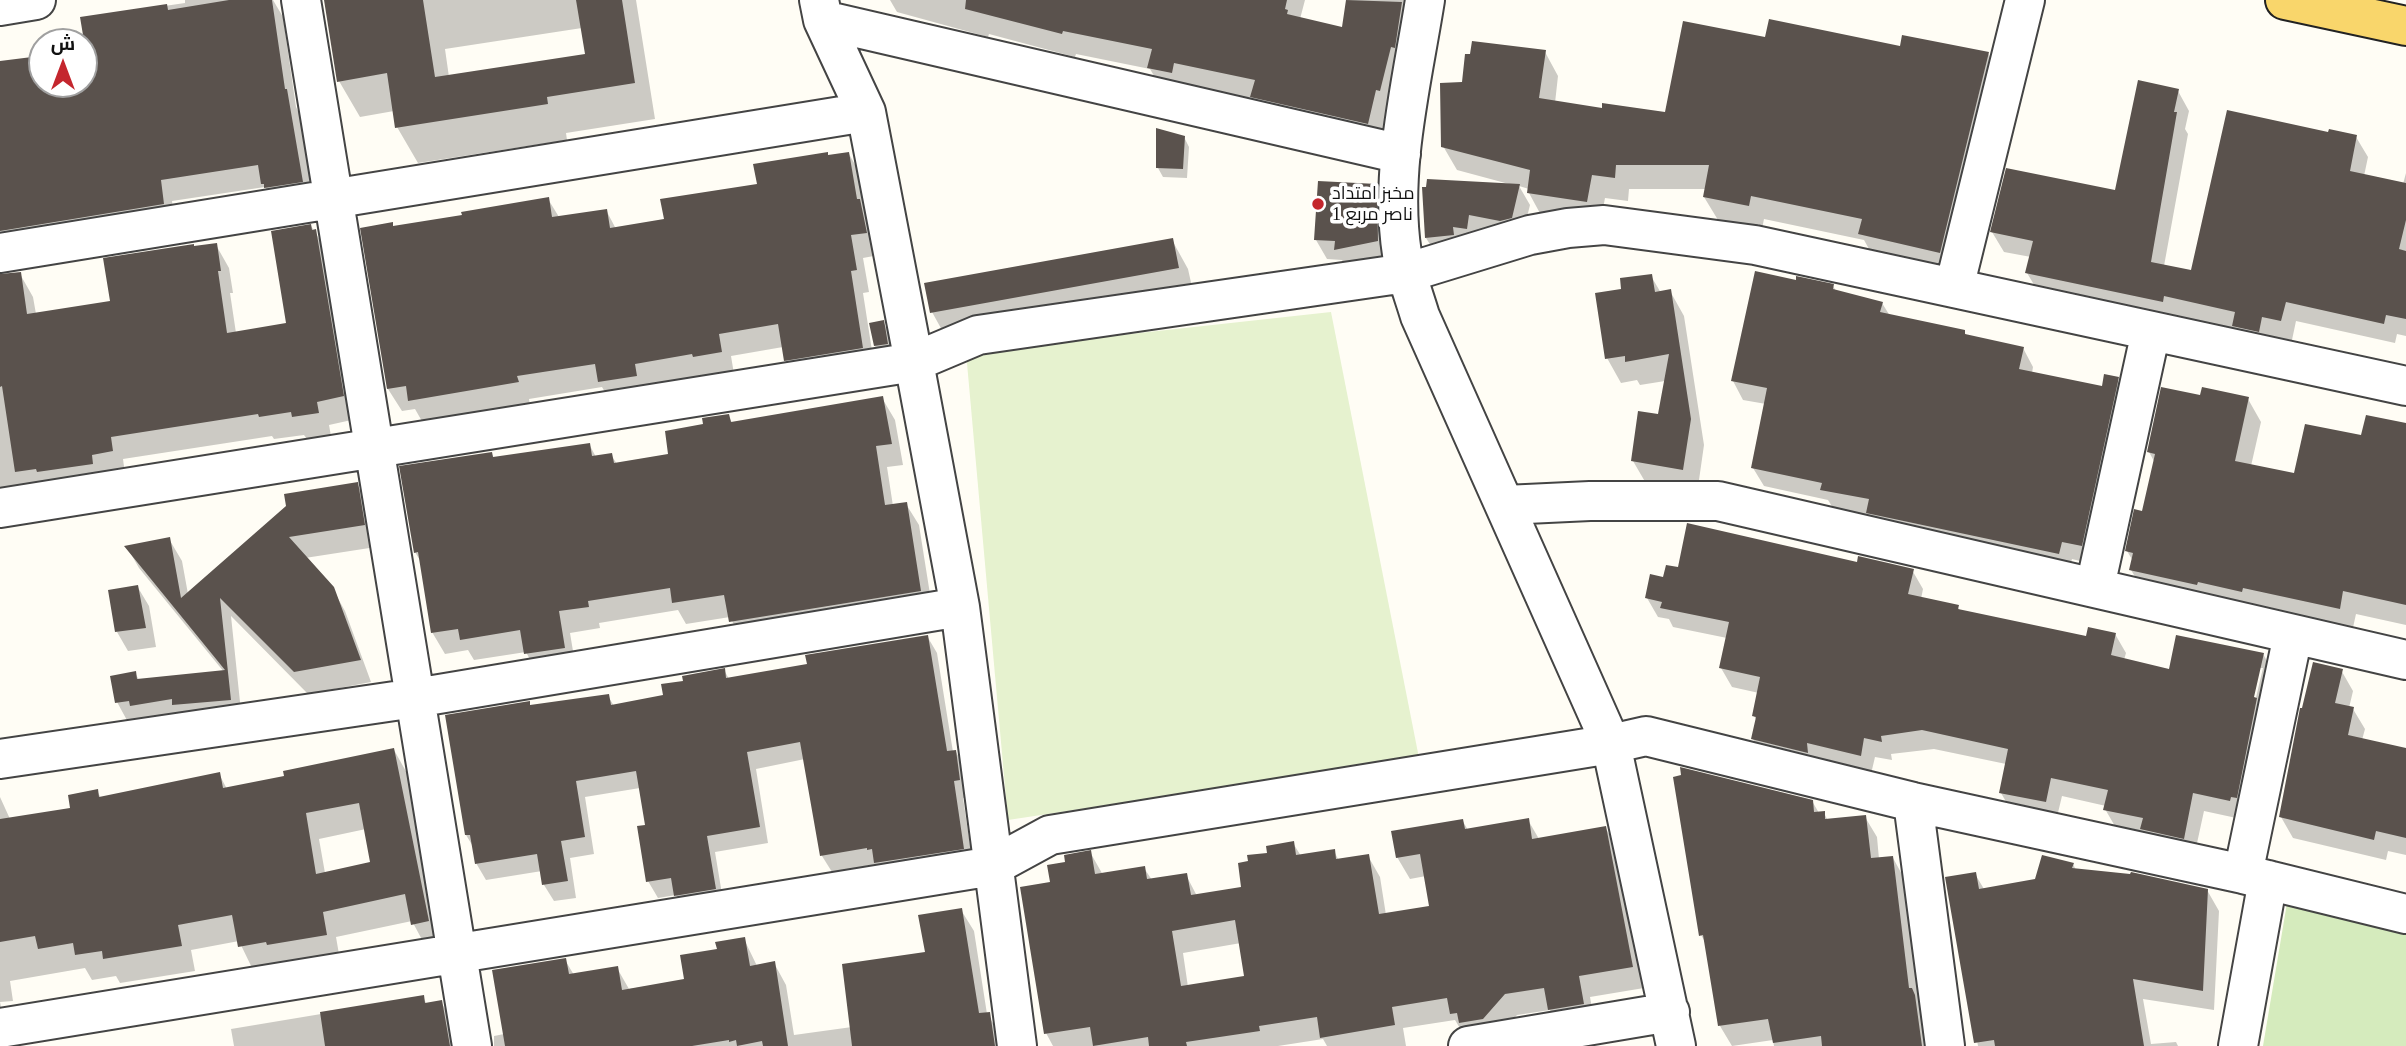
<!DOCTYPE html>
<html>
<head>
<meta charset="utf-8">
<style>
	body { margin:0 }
	#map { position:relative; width:2406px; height:1046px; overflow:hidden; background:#fffdf5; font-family:"Times New Roman",Cairo,serif }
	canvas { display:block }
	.north { position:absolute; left:28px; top:28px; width:70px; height:70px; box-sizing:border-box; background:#fff; border:2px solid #a0a0a0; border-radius:50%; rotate:0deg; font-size:19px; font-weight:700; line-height:28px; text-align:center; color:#111 }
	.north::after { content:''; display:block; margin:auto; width:24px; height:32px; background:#c4262e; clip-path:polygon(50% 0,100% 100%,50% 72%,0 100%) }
</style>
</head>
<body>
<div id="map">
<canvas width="2406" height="1046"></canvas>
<div class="north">ش</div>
</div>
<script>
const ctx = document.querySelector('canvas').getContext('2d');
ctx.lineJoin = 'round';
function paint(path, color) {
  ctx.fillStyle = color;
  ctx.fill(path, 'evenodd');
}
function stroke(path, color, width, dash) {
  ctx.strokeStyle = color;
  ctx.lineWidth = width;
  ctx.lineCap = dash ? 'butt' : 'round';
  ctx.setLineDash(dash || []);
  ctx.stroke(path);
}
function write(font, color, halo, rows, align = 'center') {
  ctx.font = font + ' "Times New Roman",Cairo,serif';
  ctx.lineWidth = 7;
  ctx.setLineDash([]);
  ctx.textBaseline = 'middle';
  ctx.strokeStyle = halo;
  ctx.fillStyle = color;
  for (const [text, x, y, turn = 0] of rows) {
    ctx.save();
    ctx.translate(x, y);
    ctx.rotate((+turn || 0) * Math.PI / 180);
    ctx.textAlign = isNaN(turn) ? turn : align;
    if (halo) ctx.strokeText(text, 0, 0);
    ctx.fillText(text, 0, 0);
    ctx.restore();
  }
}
const green = new Path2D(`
	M2287 903 2406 931V1046H2263Z`);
const pitch = new Path2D(`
	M1331 312 1419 758 1008 820 966 352Z`);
const shadow = new Path2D(`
	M185 0H273L283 17 296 107 299 113 314 203 276 205 265 187 172 201 175 226 0 258V63H42V84H84V56L88 55 82 18 185 3Z
	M326 0H636L655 119 566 133 567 140 418 163 397 127 394 111 360 117 339 81ZM582 28 587 56 449 77 445 49Z
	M890 0H1305L1300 19 1343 29 1348 0H1420L1381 146 1266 120 1254 100 1187 86 1163 91 1150 69 1076 54 1075 57 989 34 988 37 897 12Z
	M1766 39 1988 53 2001 77 1953 276 1874 258 1864 240 1764 219 1762 229 1718 220 1704 197 1706 189H1629L1628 201 1605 198 1600 225 1542 217 1529 193V189L1519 186 1530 205 1522 237 1438 257 1426 238 1509 184 1457 170 1443 146 1464 84 1545 52 1558 76 1555 103 1603 110 1666 114Z
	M2178 91 2189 111 2185 129 2188 134 2164 266 2192 272 2329 134 2356 137 2368 157 2364 176 2403 184 2406 173V336L2397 334 2395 343 2296 321 2292 340 2273 337 2270 351 2246 346 2236 329 2175 316 2174 321 2039 293 2027 273 2031 257 2004 252 1992 232 2117 192Z
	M1184 137 1189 147 1187 178 1163 177 1158 168Z
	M849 154 862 177 879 255 863 258 869 292 863 293 875 370 798 383 785 360 783 347 731 356 734 374 612 404 602 387 529 399 530 405 423 423 415 409 402 411 388 389 362 229 392 224 394 228 464 216 548 199 559 217 606 210 616 229 666 221 828 157Z
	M1376 186 1387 205 1388 261 1347 269 1342 260 1327 259 1316 240Z
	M311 226 329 254 356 419 329 425 331 436 307 439 304 435 274 439 272 436 123 459 125 474 0 499V276L20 274 33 297 36 314 112 302 194 248 216 245 229 268 233 293H230L236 333 288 325Z
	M1172 240 1188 269 1194 296 948 341 932 312Z
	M1651 276 1661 293 1670 291 1684 316 1704 445 1697 494 1647 485 1633 461 1659 416 1665 381 1640 385 1637 380 1621 383 1607 358 1623 291Z
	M1797 282 1833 286 1836 291 1882 303 1890 316 1964 332 1967 336 2023 348 2033 367 2032 373 2103 388 2117 379 2128 397 2092 564 2072 559 2069 571 1879 531 1869 515 1833 508 1828 500 1764 486 1753 468 1766 404 1743 400 1733 381Z
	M883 322 894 342 887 365 875 346Z
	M2202 397 2248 399 2261 422 2251 466 2295 475 2363 437 2406 425V625L2356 614 2352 632 2145 593 2131 570 2133 561 2127 551 2144 513 2155 463 2149 452Z
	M882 398 895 420 903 465 887 467 893 506 906 504 919 525 933 613 743 642 730 617 686 624 678 610 599 623 600 628 570 633 576 669 538 675 526 652 474 660 468 650 445 654 432 632 421 562 415 552 491 453 494 458 589 444 596 457 611 455 617 464 670 456 705 426 728 416 733 424Z
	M357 484 369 506 376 547 305 558 332 588 345 611 371 682 308 694 231 616 242 721 129 724 117 702 135 673 139 680 224 672 139 568 127 547 169 539 182 561 188 594Z
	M1858 564 1912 570 1923 589 1921 599 1958 607 1960 611 2087 638 2115 634 2126 653 2124 660 2170 671 2263 654 2274 673 2241 819 2204 811 2194 857 2116 828 2105 809 2106 806 2062 796 2056 821 2012 812 2001 793 2006 764 1934 749 1891 754 1892 760 1875 757 1871 774 1764 758 1753 739 1757 721 1754 716 1759 693 1732 687 1721 668 1727 638 1673 627 1669 619 1658 617 1647 598 1665 579 1679 569ZM2259 668H2263L2254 706 2251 705Z
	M137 586 149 606 156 647 128 651 117 632Z
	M927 636 937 653 953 752H956L965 768 969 797 963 798 973 865 885 879 877 864 832 872 822 856 805 759 756 769 768 843 715 852 724 906 685 912 676 895 658 898 648 881 647 826 640 788 585 797 594 854 570 858 576 898 554 901 544 885 542 871 486 880 476 863 474 848 466 835 531 707 608 696 614 706 665 697 685 682 724 670 729 679 809 666Z
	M2341 670 2353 691 2349 708 2353 709 2365 729 2362 740 2406 750V855L2388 851 2386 860 2293 838 2281 817Z
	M394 750 408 775 443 946 427 949 412 921 336 937 340 960 254 972 239 941 191 950 195 971 120 983 116 976 92 980 85 968 10 981 13 1001 0 1002 3 1017 0 1018V797L10 819 72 810 97 791 101 798 219 774 227 789 286 778ZM366 829 372 863 325 873 319 839Z
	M1812 801 1819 813H1824L1828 821 1865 817 1877 837 1879 859 1893 858 1904 878 1919 1004 1923 1010 1930 1046H1774L1773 1040 1732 1046 1720 1026 1707 945 1701 935Z
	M1462 820 1468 830 1528 820 1539 839 1605 827 1618 849 1644 988 1590 997 1595 1025 1562 1031 1550 1010 1517 1015 1492 1043 1464 1035 1455 1020 1403 1028 1406 1046H1327L1323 1039 1278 1046H1053L1046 1033 1052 883 1067 863 1090 852 1103 875 1144 868 1152 880 1186 875 1197 896 1243 889 1269 854 1293 843 1301 856 1334 851 1339 861 1368 856 1380 877 1386 915 1431 908 1426 876 1410 879 1397 857ZM1241 943 1246 978 1188 987 1183 953Z
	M2073 864 2076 870 2207 890 2219 911 2214 1010 2143 999 2151 1044 2176 1042 2178 1046H1978L1947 879 1975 874 1984 889 2037 881Z
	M961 910 974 931 987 1014 1001 1035 1003 1046H494V1036L504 1034 565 960 574 975 617 968 629 989 686 980 719 951 744 939 757 966 774 963 786 985 794 1035 852 1027 927 954Z
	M423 997 427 1005 441 1002 454 1024 457 1046H234L231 1029Z`);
const building = new Path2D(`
	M229 0H272L285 89H287L303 182 264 188V184H261L258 165 161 180 164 204 0 231V61L32 57 33 62 42 61V84H84L86 53 80 17 167 4 168 10Z
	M324 0H423L435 77 585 54 576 0H622L635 83 547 97 548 104 395 128 387 73 337 82Z
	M966 0H1287L1285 9 1288 10 1287 14 1342 27 1346 0 1402 2 1395 48 1391 47 1380 91 1376 90 1368 124 1250 97 1255 80 1174 63 1172 73 1147 68 1152 49 1063 31 1062 34 965 9Z
	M1769 19 1900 46 1902 35 1989 52 1940 253 1858 234 1862 219 1751 196 1749 206 1703 197 1709 165H1616L1615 178 1592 175 1587 202 1527 193 1530 170 1441 147 1440 83 1462 82 1465 54H1470L1472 41 1546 50 1539 98 1602 108V103L1665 112 1683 21 1765 37Z
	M2138 80 2179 89 2174 112H2177L2151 262 2191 270 2227 110 2328 132 2329 129 2357 135 2350 171 2406 183V220L2399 249 2406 251V319L2386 315 2384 324 2286 302 2281 321 2262 317 2259 332 2232 326 2235 312 2164 296 2163 302 2025 273 2033 241 1990 232 2006 168 2115 190Z
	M1156 128 1185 136 1183 169 1156 168Z
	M828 152V155L849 152 857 199H860L867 233 851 235 857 270 851 271 863 348 784 361 778 324 719 334 722 352 693 357 692 354 635 364 637 376 598 382 595 364 517 376 519 382 408 401 406 386 387 389 360 228 393 222V226L462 215 461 212 549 197 552 217 607 209 610 228 664 219 660 199 757 184 753 164Z
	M1427 179 1520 184 1512 218 1500 221 1469 215 1467 229 1453 227 1454 235 1425 238 1422 187H1426Z
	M1318 181 1377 184 1378 241 1334 250 1335 241 1314 240Z
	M311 224 312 230 316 229 344 396 317 402 319 413 292 417 291 412 259 417 258 414 111 437 113 451 92 455 93 464 37 472 36 469 15 472 2 386 0 387V274L21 272 27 314 110 301 103 258 194 244V246L217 243 221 271H218L227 333 286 323 271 231Z
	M1173 238 1179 268 930 313 924 283Z
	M1755 271 1796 280V276L1834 284 1833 289 1883 302 1880 312 1965 330V334L2024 347 2019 369 2102 386 2104 374 2119 377 2082 546 2062 542 2059 554 1866 513 1869 499 1820 490 1822 483 1751 468 1767 388 1731 381Z
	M1652 274 1655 292 1671 289 1691 419 1683 470 1631 461 1638 411 1658 414 1669 354 1625 362V356L1605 359 1595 293 1621 289 1620 278Z
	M884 320 888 344 874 346 869 323Z
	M2161 387 2200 395 2202 387 2249 397 2235 461 2294 473 2305 424 2361 435 2366 415 2406 423V605L2343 591 2340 609 2243 588 2242 592 2198 582 2197 585 2129 570 2133 553 2125 551 2134 509 2142 511 2155 454 2147 452Z
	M883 396 892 444 876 446 885 505 907 502 921 591 729 622 724 595 672 603 670 588 588 601 589 607 559 611 565 648 524 654 520 630 460 640 458 629 431 633 418 552 414 553 399 466 492 452 493 457 590 443 592 456 612 453 614 463 668 454 665 431 703 424 702 418 729 414 731 422Z
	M358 482 365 525 289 537 334 587 361 660 294 672 220 598 231 700 172 705V699L130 706 129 701 115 703 110 676 136 671 137 679 225 670 124 546 170 537 181 598 286 506 284 494Z
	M1687 523 1857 562 1858 556 1914 569 1908 594 1959 605 1958 609 2086 636 2088 627 2116 633 2111 655 2169 669 2176 635 2264 653 2254 697 2257 698 2237 798 2231 797 2230 801 2193 793 2184 839 2140 829 2143 818 2103 810 2108 790 2051 778 2046 802 1999 793 2008 749 1922 730 1881 736 1882 742 1864 738 1861 756 1807 743 1808 753 1751 739 1756 717 1752 716 1760 677 1719 668 1729 622 1660 608 1662 602 1645 598 1650 574 1663 577 1666 565 1678 567Z
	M138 585 146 628 115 632 108 590Z
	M928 635 947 751 956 750 960 780 954 781 964 849 874 863 872 849 867 850V848L820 856 800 742 747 752 760 827 707 836 716 889 674 896 671 878 646 882 637 826 645 825 636 771 576 781 585 837 561 841 568 881 542 885 537 854 475 864 470 835H465L445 715 530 701V705L609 694 611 705 663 695 661 684 683 681 682 676 725 668 726 678 807 664 805 655Z
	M2313 662 2343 669 2335 703 2354 707 2348 735 2406 748V838L2376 831 2374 840 2279 817 2300 708H2302Z
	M394 748 429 921 411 925 405 894 323 912 327 935 267 945 266 942 238 947 232 915 178 925 182 946 103 959 102 951 75 955 73 943 38 949 35 936 0 942V819L70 808 68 795 98 789 99 797 220 772 223 788 284 776 283 771ZM359 803 370 862 316 874 306 813Z
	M1680 767 1813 800 1814 812 1825 811V819L1866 815 1871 858 1893 856 1909 988H1912L1915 995 1922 1046H1822L1821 1036 1773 1043 1768 1019 1718 1026 1703 935 1699 936 1673 777 1681 775Z
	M1529 818 1532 839 1606 826 1633 967 1579 976 1584 1004 1548 1010 1544 988 1505 994 1483 1019 1459 1023 1457 1013 1450 1014 1447 998 1392 1007 1395 1025 1320 1038 1317 1017 1259 1026 1260 1031 1186 1042 1187 1046H1149L1148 1037 1093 1046 1090 1027 1044 1034 1020 887 1050 882 1047 865 1065 862 1064 855 1091 850 1095 874 1145 866 1147 879 1187 873 1191 895 1241 887 1238 863 1248 861 1247 855 1267 853 1266 846 1294 841 1296 855 1335 849 1336 859 1369 854 1379 914 1429 906 1420 854 1396 858 1391 831 1463 819 1465 829ZM1235 920 1244 976 1181 986 1172 931Z
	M2042 855 2074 863 2072 868 2130 874 2131 872 2208 889 2203 991 2133 979 2144 1046H1995L1994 1040 1974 1043 1945 877 1976 872 1979 889 2035 879Z
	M962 908 979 1013 990 1012 995 1046H852L842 964 925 952 918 915Z
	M745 937 750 966 775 961 788 1046H763L762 1041 737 1046 736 1040 729 1042V1040L692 1046H505L492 970 566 958 569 974 618 966 622 990 684 979 680 955 717 949 715 942Z
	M424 995 425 1003 442 1000 450 1046H325L320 1012Z`);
const minor = new Path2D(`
	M301 0 472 1046
	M819 0 823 20 866 112 914 362 960 607 1017 1046
	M1425 0C1412 82 1389 172 1402 254 1406 275 1414 296 1420 316L1611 744 1676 1046
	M0 6 36 0
	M823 20 1401 154
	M0 253 866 112
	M1954 288 2025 0
	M1505 505 1590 501H1718L2406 660
	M0 508 914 362 978 335 1406 273 1530 235 1568 228 1604 225 1755 245 2406 386
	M2095 587 2151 331
	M0 759 415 698 960 607
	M1913 802 1945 1046
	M2243 874 2293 635
	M0 1028 993 866 1050 835 1611 744 1646 736 1913 802 2243 874 2406 914
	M1468 1046 1670 1012
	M2238 1046 2268 880`);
const major = new Path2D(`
	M2285 0 2406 26`);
const markers = [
	[1318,204,7,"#c4262e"]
];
const poiNames = [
	["مخبز امتداد",1332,194],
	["ناصر مربع 1",1332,215]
];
paint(green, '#d5ebbd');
paint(pitch, '#e6f2cf');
paint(shadow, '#0003');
paint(building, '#5a524d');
stroke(minor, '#444', 42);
stroke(major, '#222', 42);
stroke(minor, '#fff', 38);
stroke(major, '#f9d66b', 38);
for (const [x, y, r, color] of markers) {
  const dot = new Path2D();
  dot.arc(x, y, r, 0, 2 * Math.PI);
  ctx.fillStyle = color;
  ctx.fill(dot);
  stroke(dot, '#fff', 2.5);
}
write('18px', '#111', '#fff', poiNames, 'left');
</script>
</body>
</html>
